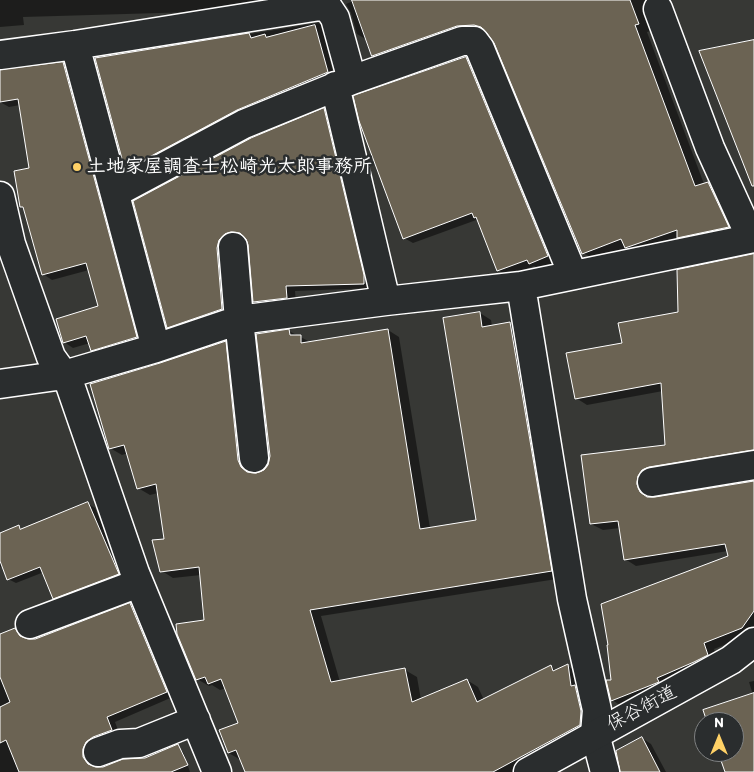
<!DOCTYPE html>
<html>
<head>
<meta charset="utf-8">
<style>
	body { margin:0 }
	#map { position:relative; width:754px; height:772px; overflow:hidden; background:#373835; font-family:Itim,sans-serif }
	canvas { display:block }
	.north { position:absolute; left:694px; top:712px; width:50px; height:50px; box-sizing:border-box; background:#2a2d2e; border:1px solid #7f8182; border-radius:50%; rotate:0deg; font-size:14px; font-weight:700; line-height:20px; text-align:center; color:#fff }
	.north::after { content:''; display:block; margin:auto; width:18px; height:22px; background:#ffd166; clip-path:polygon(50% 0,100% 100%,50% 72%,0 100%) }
</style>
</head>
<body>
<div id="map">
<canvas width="754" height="772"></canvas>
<div class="north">N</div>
</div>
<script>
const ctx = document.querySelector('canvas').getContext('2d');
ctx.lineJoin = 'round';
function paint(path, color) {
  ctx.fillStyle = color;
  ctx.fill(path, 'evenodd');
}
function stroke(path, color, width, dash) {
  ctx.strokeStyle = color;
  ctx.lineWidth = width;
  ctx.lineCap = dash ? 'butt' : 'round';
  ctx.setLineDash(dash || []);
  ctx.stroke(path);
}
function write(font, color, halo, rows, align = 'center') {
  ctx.font = font + ' Itim,"Klee One",sans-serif';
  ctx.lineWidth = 5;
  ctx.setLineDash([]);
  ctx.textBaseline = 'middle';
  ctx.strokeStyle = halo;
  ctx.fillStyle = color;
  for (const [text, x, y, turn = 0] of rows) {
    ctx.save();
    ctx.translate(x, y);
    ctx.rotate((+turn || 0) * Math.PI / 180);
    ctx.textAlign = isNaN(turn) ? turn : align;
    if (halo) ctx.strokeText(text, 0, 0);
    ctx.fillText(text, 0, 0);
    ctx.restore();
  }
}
const shadow = new Path2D(`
	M0 0H298L229 11 23 17 24 25 0 27Z
	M356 0H653L656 20 648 23 651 31 647 32 704 184 708 183 721 190 741 234 639 254 628 248 596 260 583 253 496 42 488 32 471 33 386 63 373 56 367 40 357 34 351 13 346 4Z
	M318 23 325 27 332 46 327 48 334 76 132 173 126 169 96 59Z
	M466 58 475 63 557 262 539 268 534 266 507 276 498 270 479 219 413 243 404 238Z
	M63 64 73 69 146 342 102 355 92 350 90 343 73 348 64 342 100 307 89 270 52 280 43 274 25 209 21 207 30 170 20 105 9 107 0 102V72Z
	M324 110 333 115 373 288 295 291 296 303 264 307 254 302 250 245 246 237 241 236 234 239 231 314 177 332 168 327 134 202Z
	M754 254V457L648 492 650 498 754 482V633L714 649 719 661 623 707 612 700 613 681 730 556 728 551 636 566 625 559 620 528 603 530 591 524 582 456 666 446 663 391 587 405 576 398 623 344 679 313Z
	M480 313 491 320 492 326 510 324 522 330 563 578 321 616 340 682 405 670 417 677 421 700 467 680 478 687 484 700 551 667 557 671 567 666 579 672 592 732 517 772H246L241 759H239L227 752 219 732 239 724 226 688 220 690 212 685 209 686 197 679 205 622 201 575 173 578 162 571 165 540 158 493 150 495 138 488 128 453 122 455 110 448 161 364 225 342 237 349 250 467 252 474 264 471 269 465 289 331 312 343 388 330 399 337 430 528 477 521Z
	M88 504 95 508 125 578 62 602 54 598 44 572 16 583 8 579 3 566 0 567V534L18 527 22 529Z
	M130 604 139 609 175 696 115 722 120 735 92 763 96 769 145 759 174 747 183 752 190 772H0V635L15 629 24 634 28 641 36 640Z
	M754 681V772H726L719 752H734V722H709L753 695 749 682Z
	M642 738 651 744 666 772H621Z`);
const building = new Path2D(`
	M352 0H630L639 24 635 25 695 186 708 182 729 227 677 238V230L625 248 621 239 582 254 494 43 486 32 481 27 474 25 457 26 372 56Z
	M315 25 328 72 237 110 125 170 95 58 249 33 251 38 265 34 266 37Z
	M754 40V186H752L699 51Z
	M466 57 548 256 529 264 527 260 497 271 476 217 474 218 472 213 403 239 359 121 353 96Z
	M63 62 137 337 91 351 86 336 63 343 56 319 98 306 86 263 42 275 23 207H20L14 171 29 168 18 99 0 102V70Z
	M324 108 364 275V284L286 286 287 298 253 302 248 245 246 239 240 233 231 232 225 234 219 240 217 248 222 309 167 328 133 201 251 138Z
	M754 254V450L649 467 642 470 638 476 637 484 640 492 647 497H655L754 481V611L742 628 704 643 708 655 694 662 657 678 659 682 611 701 606 680H611L607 645H608L601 604 728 556 725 544 624 560 618 521 590 524 581 455 665 445 661 383 575 399 566 353 622 343 618 323 678 312 677 270Z
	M480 312 482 327 510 322 552 571 310 610 331 682 405 668 412 702 467 679 477 702 551 665 553 671 568 664 571 686 575 685 581 711 580 725 493 772H245L236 750 228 753 219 730 238 723 221 679 208 684 205 677 196 680 177 634 176 624 204 620 199 567 160 572 152 540 164 539 156 484 137 489 124 445 109 449 90 384 160 363 226 341 238 460 241 467 247 472 256 473 264 470 268 465 270 456 256 334 289 329 290 335H301V343L388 329 420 529 476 520 443 318Z
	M88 502 119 574 53 599 40 567 7 580 0 561V533L19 525 20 529Z
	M130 603 167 692 107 717 112 730 93 737 86 742 83 749V757L88 764 96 767H103L123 759 145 758 178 744 188 765 171 772H19L6 740 0 743V707L10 702 0 677V634L15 628 20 636 28 639H35Z
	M754 693V772H725L718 752H734V722H707L703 710Z
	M642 737 660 772H620L616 751Z`);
const minor = new Path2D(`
	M658 9 710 148 751 238
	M75 45 156 348
	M0 55 75 45 320 6 329 9 335 18 352 80 462 41H474L480 49 573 275
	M335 86 386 301
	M115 193 244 124 352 80
	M0 196 11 244 51 357 69 382 135 573 217 772
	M233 247 239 320 254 458
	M521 286 572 599 597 710 595 734 605 772
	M0 384 64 375 156 348 239 320 386 301 521 286 754 238
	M652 482 754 465
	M30 624 139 583
	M98 752 120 744 139 743 196 720`);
const major = new Path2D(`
	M528 772 731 660 754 642`);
const markers = [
	[77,167,5,"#ffd166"]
];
const poiNames = [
	["土地家屋調査士松崎光太郎事務所",87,167]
];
const streetNames = [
	["保谷街道",642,709,-28]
];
paint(shadow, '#0007');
paint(building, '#6b6353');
stroke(building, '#fff', 1);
stroke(minor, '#fff', 31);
stroke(major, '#fff', 31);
stroke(minor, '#2a2d2e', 28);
stroke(major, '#2a2d2e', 28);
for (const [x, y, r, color] of markers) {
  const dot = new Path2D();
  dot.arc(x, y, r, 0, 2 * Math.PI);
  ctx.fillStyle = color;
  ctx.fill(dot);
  stroke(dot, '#2a2d2e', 2);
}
write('bold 19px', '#fff', '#2a2d2e', poiNames, 'left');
write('19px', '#fff', '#2a2d2e', streetNames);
</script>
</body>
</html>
